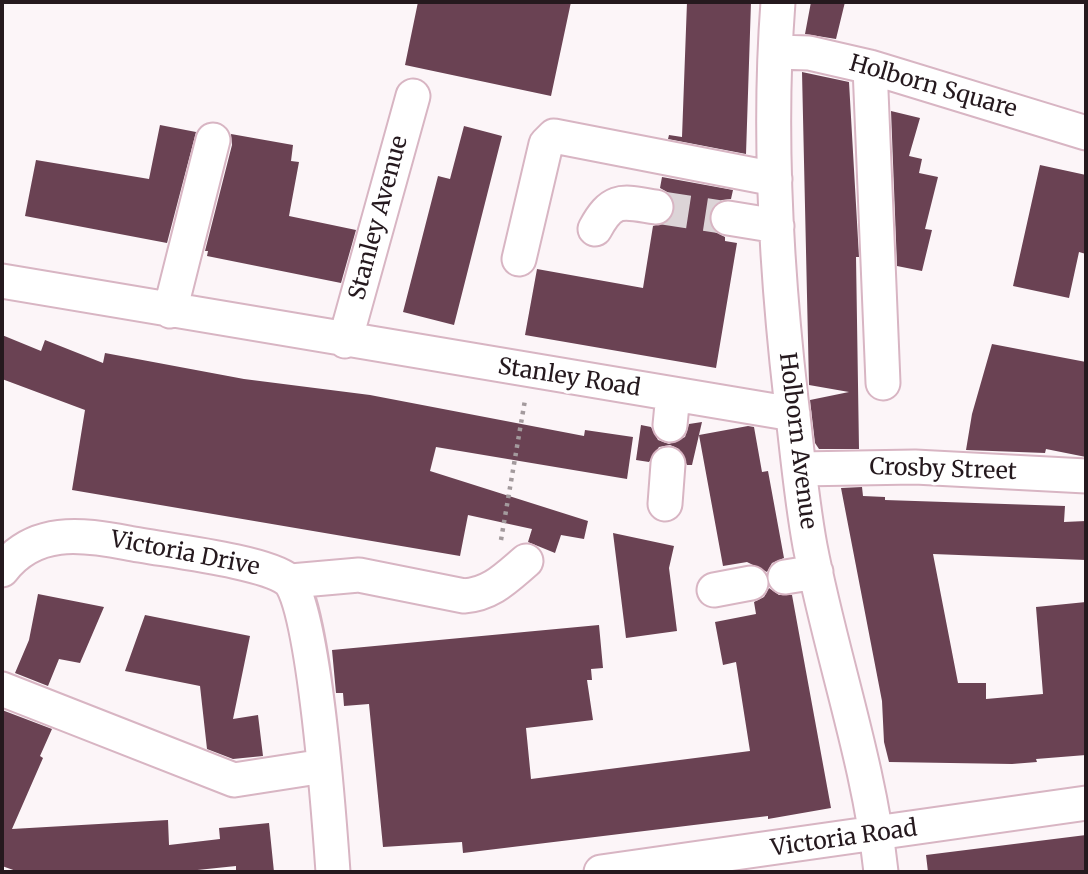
<!DOCTYPE html>
<html>
<head>
<meta charset="utf-8">
<style>
	body { margin:0 }
	#map { position:relative; width:1088px; height:874px; overflow:hidden; background:#fcf5f8; font-family:Merriweather,serif }
	canvas { display:block }
	.frame { position:absolute; inset:0; border:4px solid #25191e; pointer-events:none }
</style>
</head>
<body>
<div id="map">
<canvas width="1088" height="874"></canvas>
<div class="frame"></div>
</div>
<script>
const ctx = document.querySelector('canvas').getContext('2d');
ctx.lineJoin = 'round';
function paint(path, color) {
  ctx.fillStyle = color;
  ctx.fill(path, 'evenodd');
}
function stroke(path, color, width, dash) {
  ctx.strokeStyle = color;
  ctx.lineWidth = width;
  ctx.lineCap = dash ? 'butt' : 'round';
  ctx.setLineDash(dash || []);
  ctx.stroke(path);
}
function write(font, color, halo, rows, align = 'center') {
  ctx.font = font + ' Merriweather,serif';
  ctx.lineWidth = 7;
  ctx.setLineDash([]);
  ctx.textBaseline = 'middle';
  ctx.strokeStyle = halo;
  ctx.fillStyle = color;
  for (const [text, x, y, turn = 0] of rows) {
    ctx.save();
    ctx.translate(x, y);
    ctx.rotate((+turn || 0) * Math.PI / 180);
    ctx.textAlign = isNaN(turn) ? turn : align;
    if (halo) ctx.strokeText(text, 0, 0);
    ctx.fillText(text, 0, 0);
    ctx.restore();
  }
}
const building = new Path2D(`
	M418 2H571L551 96 405 65Z
	M687 2H751L746 154 668 139 669 135 682 137Z
	M811 2H845L836 39 805 34Z
	M802 72 849 82 859 257H856L859 449H819L815 443 810 400 849 392 809 385Z
	M891 111 920 118 909 156 922 159 919 173 938 177 925 229 932 230 922 271 897 266Z
	M160 125 196 132 167 243 25 216 36 160 149 179Z
	M464 126 502 136 454 325 403 312 438 176 450 179Z
	M231 134 293 145 291 161 299 162 289 216 356 230 341 283 207 256 208 251H205L232 145Z
	M1040 165 1086 175V254L1079 252 1069 298 1013 286Z
	M662 177 733 190 731 199 722 200 714 205 709 216 715 232 725 237V241L737 243 716 368 525 335 537 269 643 288 653 226 670 220 675 209 669 193 660 188Z
	M2 335 41 351 45 340 103 363 105 353 244 379 370 395 584 436 585 430 633 437 627 479 436 447 430 471 588 521 584 539 561 535 555 553 528 542 532 529 468 515 460 556 72 490 85 410 2 379Z
	M992 344 1086 362V457L1046 449 1045 453 966 450 972 414Z
	M702 422 692 465H687L679 449 670 445 659 447 649 462 636 460 641 425 651 427 658 440 669 444 685 437 689 424Z
	M748 426 754 427 762 472 768 471 784 558 772 563 767 572 747 562 723 566 699 435Z
	M862 487 863 496 885 497V500L1065 506 1064 522 1086 521V560L933 554 958 683H986V699L1043 694 1036 607 1086 602V755L1036 759 1037 762 1012 764 889 762 884 742 882 701 841 488Z
	M613 533 674 546 669 568 677 631 626 638Z
	M769 588 779 595H792L831 808 768 819V816L463 853 462 842 383 847 369 704 344 706 343 693H336L332 650 599 625 603 668 591 669 592 680H587L593 720 526 728 531 779 750 751 736 662 723 665 715 622 756 614 754 602 764 597Z
	M38 594 104 607 80 663 59 659 48 686 15 673 29 640Z
	M145 615 250 636 233 719 258 715 263 756 233 759 207 749 200 686 125 671Z
	M2 710 52 729 40 756 43 758 12 829 168 820 169 845 220 839 219 828 269 823 274 872H236V866L178 872H19L2 866Z
	M1086 835V872H928L926 855Z`);
const minorTunnel = new Path2D(`
	M656 207 728 218`);
const path = new Path2D(`
	M501 540 525 400`);
const minor = new Path2D(`
	M778 2C768 133 776 268 791 399 797 448 801 497 810 546 831 655 869 761 881 872
	M777 52 809 53 870 67 1086 133
	M870 67 883 383
	M728 218 777 226
	M595 229C613 196 623 202 656 207
	M519 259 546 144 554 136 775 179
	M2 281 793 414
	M170 311 213 140
	M345 341 413 96
	M670 425 673 394
	M799 469 915 467 1086 476
	M665 504 668 464
	M2 570C34 528 81 534 128 543 163 550 265 561 288 580 314 600 330 829 333 872
	M785 577 816 572
	M291 581 359 575 464 596C491 594 506 578 526 561
	M714 590 751 583
	M2 689 234 780 324 766
	M601 872 1086 803`);
const streetNames = [
	["Holborn Square",933,87,16],
	["Stanley Avenue",379,218,-75],
	["Stanley Road",569,378,9],
	["Holborn Avenue",797,441,83],
	["Crosby Street",943,470,2],
	["Victoria Drive",185,554,11],
	["Victoria Road",844,839,-8]
];
paint(building, '#6a4253');
stroke(minorTunnel, '#dcd4d7', 33, [33, 17]);
stroke(minor, '#d8b5c3', 37);
stroke(path, '#a39a9d', 4.5, [3.5, 5]);
stroke(minor, '#fff', 33);
write('23px', '#25191e', '#fff', streetNames);
</script>
</body>
</html>
